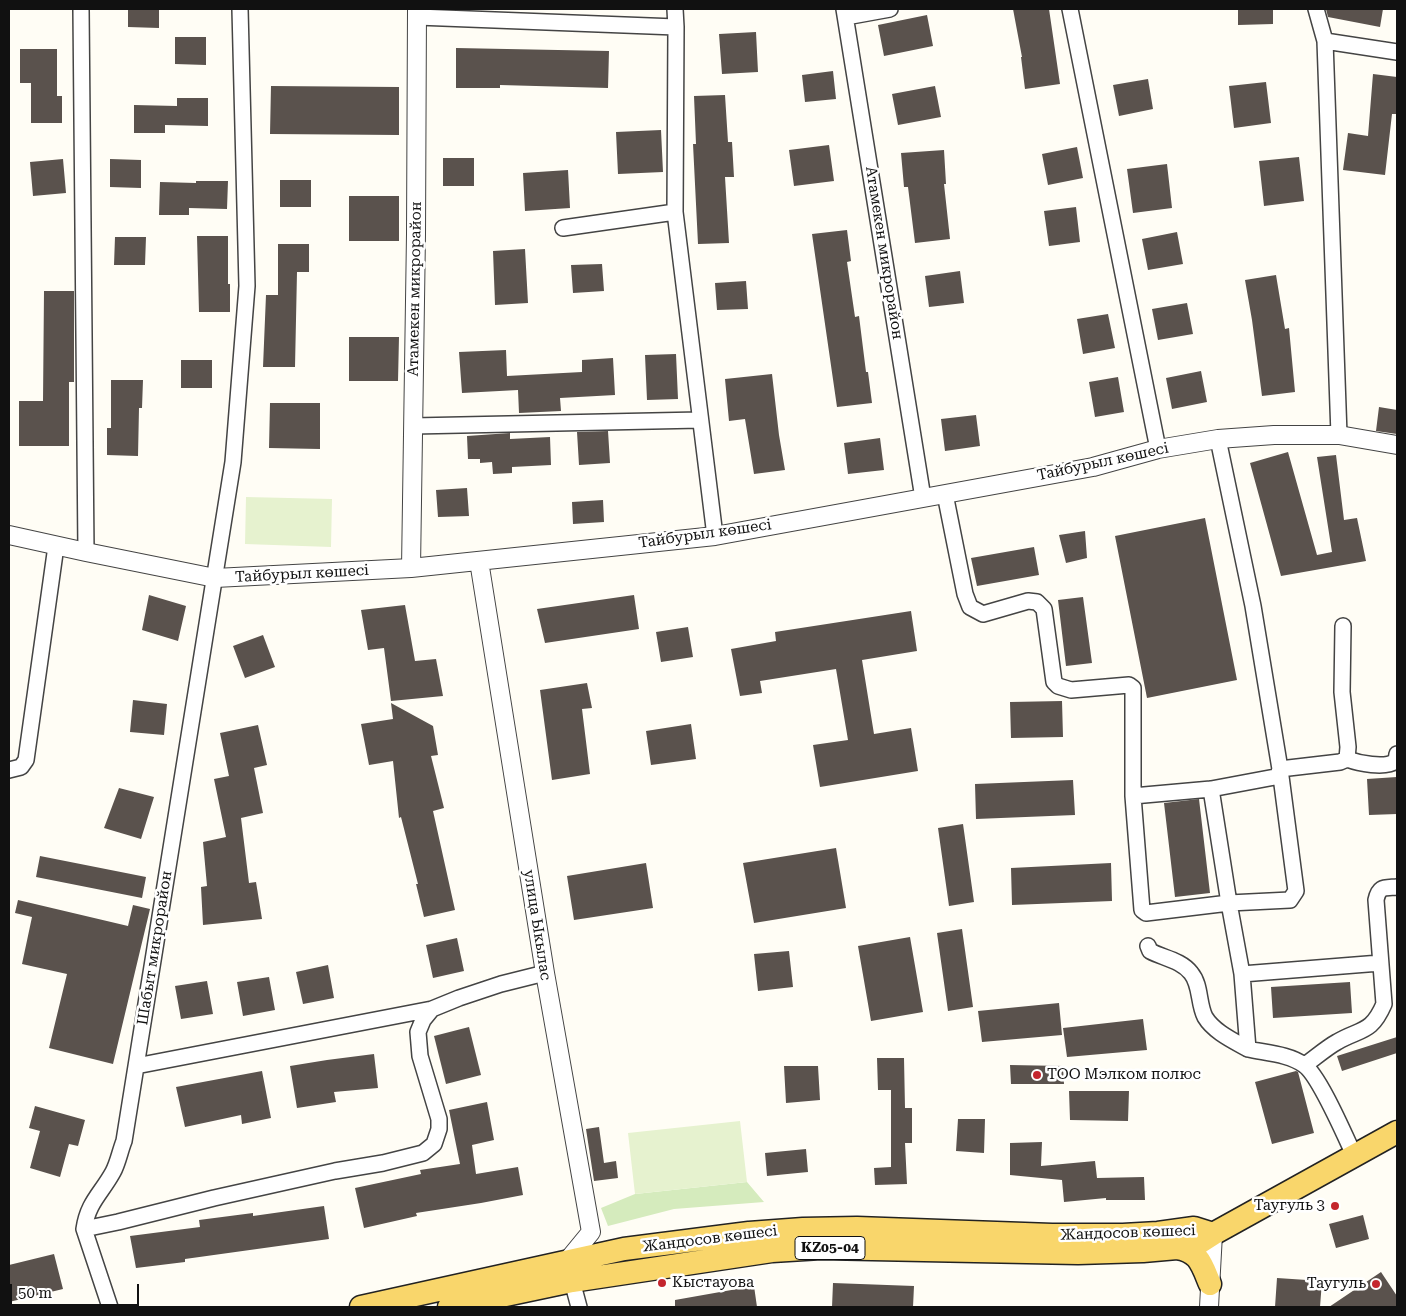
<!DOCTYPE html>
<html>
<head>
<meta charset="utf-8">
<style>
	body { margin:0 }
	#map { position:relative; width:1406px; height:1316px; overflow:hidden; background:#fffdf5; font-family:"Roboto Serif",serif }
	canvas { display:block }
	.frame { position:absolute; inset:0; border:10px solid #111; pointer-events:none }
	.scale { position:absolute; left:10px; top:1284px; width:129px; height:22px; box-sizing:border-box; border:2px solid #111; border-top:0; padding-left:6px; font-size:15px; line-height:18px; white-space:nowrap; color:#111; -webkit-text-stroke:4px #fff; paint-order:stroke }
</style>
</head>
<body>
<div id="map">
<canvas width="1406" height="1316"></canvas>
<div class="frame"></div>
<div class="scale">50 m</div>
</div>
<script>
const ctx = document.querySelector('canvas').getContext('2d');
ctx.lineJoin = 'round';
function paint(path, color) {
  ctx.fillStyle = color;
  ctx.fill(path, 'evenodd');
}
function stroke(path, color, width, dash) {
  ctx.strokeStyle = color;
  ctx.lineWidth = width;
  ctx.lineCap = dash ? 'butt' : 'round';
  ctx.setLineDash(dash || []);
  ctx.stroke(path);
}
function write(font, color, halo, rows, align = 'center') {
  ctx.font = font + ' "Roboto Serif",serif';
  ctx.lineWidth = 5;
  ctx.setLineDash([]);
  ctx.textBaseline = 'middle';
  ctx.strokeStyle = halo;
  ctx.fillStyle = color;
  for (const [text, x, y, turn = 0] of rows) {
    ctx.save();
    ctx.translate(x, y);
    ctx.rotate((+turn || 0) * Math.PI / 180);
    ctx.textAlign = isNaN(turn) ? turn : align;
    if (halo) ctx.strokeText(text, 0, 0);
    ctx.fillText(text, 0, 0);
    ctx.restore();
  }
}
const green = new Path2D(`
	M747 1182 764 1202 674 1209 608 1226 601 1208 635 1194Z`);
const pitch = new Path2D(`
	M246 497 332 499 331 547 245 544Z
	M740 1121 747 1182 635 1194 628 1133Z`);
const building = new Path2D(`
	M128 9H159V28L128 27Z
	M1013 9H1049L1060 84 1025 89 1021 57H1022Z
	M1238 9H1273V24L1238 25Z
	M1326 9H1383L1380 27 1328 17Z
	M927 15 933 46 884 56 878 25Z
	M756 32 758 72 722 74 719 34Z
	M175 37H206V65L175 64Z
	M456 48 609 51 608 88 500 85V88H456Z
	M20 49H57V96H62V123H31V83H20Z
	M833 71 836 99 805 102 802 75Z
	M1373 74 1397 77V114H1392L1385 175 1343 170 1348 133 1368 136Z
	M1148 79 1153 109 1119 116 1113 85Z
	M1266 82 1271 123 1234 128 1229 86Z
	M271 86 399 87V135L270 134Z
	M935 86 941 117 898 125 892 94Z
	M725 95 728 142H732L734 177H725L729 243 698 244 693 144H696L694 96Z
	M177 98H208V126L165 125V133H134V105L177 106Z
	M661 130 663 172 618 174 616 132Z
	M829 145 834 181 794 186 789 150Z
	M1077 147 1083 178 1048 185 1042 154Z
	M944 150 946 184H944L950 239 915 243 908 187H904L901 153Z
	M1299 157 1304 201 1264 206 1259 161Z
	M443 158H474V186H443Z
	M63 159 66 193 33 196 30 162Z
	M110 159 141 160V188L110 187Z
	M1167 164 1172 208 1133 213 1127 169Z
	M568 170 570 208 525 211 523 173Z
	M280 180H311V207H280Z
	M196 181H228L227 209 189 208V215H159L160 182 196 183Z
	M349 196H399V241H349Z
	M1076 207 1080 242 1049 246 1044 211Z
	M847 230 851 261 847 262 855 317 859 316 866 372H868L872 403 837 407 812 234Z
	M1177 232 1183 264 1148 270 1142 239Z
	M197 236H228V284H230V312H199Z
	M115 237H146L145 265H114Z
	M278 244H309V272H297L295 367H263L266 295H278Z
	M525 249 528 303 495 305 493 251Z
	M602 264 604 291 573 293 571 265Z
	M960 271 964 303 929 307 925 276Z
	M1276 275 1285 329 1289 328 1295 392 1262 396 1252 320 1245 280Z
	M746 281 748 309 717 310 715 283Z
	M44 291H74V382H69V446H19V401H43Z
	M1187 303 1193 334 1158 340 1152 309Z
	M1108 314 1115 348 1083 354 1077 319Z
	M349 337H399L398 381H349Z
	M506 350 507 376 582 372V360L613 358 615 395 560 398 561 411 519 413 518 390 462 393 459 352Z
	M676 354 678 399 647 400 645 355Z
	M181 360H212V388H181Z
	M1201 371 1207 402 1172 409 1166 378Z
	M772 374 779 435 785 470 754 474 745 419 729 421 725 379Z
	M1118 377 1124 412 1095 417 1089 382Z
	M111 380H143L142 408H139L138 456 107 455V428H111Z
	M270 403H320V449L269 448Z
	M1379 407 1397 410V434L1376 431Z
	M976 415 980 446 945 451 941 419Z
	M608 431 610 463 579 465 577 432Z
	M510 433V439L550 437 551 465 512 467V473L493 474 492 462 480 463V459H468L467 436Z
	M880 438 884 470 848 474 844 443Z
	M1288 452 1317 555 1332 552 1317 457 1336 455 1344 520 1357 518 1366 561 1281 576 1250 463Z
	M467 488 469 516 438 517 436 490Z
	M603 500 604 522 573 524 572 502Z
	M1205 518 1237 680 1147 698 1115 536Z
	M1085 531 1087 558 1066 563 1059 535Z
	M1034 547 1039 575 977 586 971 558Z
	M149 595 186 606 178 641 142 630Z
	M634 595 639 629 545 643 537 609Z
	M1083 597 1092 663 1066 666 1058 600Z
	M405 605 415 661 436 659 443 696 391 701 384 648 368 650 361 610Z
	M911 611 917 651 862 660 874 734 911 728 918 771 820 787 813 745 848 740 836 669 760 681 762 693 740 696 731 649 776 641 775 632Z
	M688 627 693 657 661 662 656 632Z
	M263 635 275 667 245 678 233 646Z
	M587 683 592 708 582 709 590 774 552 780 540 690Z
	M133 700 167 704 164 735 130 732Z
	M1062 701 1063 737 1011 738 1010 702Z
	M391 703 433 726 438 755 431 756 444 808 433 811 455 910 424 917 416 884H418L401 817 399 818 393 761 369 765 361 724 393 719Z
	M691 724 696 759 651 765 646 731Z
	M258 725 267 765 254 768 263 813 241 818 249 883 256 882 262 919 203 925 201 887 207 886 203 842 226 837 214 779 229 776 220 733Z
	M1397 777V814L1369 815 1367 779Z
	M1073 780 1075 815 976 819 975 784Z
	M119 788 154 797 141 839 104 828Z
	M1199 799 1210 893 1175 897 1164 803Z
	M963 824 974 902 949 906 938 828Z
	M836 848 846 908 754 923 743 863Z
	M40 856 146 877 142 898 36 877Z
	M646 863 653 908 574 920 567 876Z
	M1111 863 1112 901 1012 905 1011 868Z
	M18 900 128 926 133 905 150 909 113 1064 49 1048 67 974 22 964 32 917 15 913Z
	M962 929 973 1007 948 1011 937 933Z
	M910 937 923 1012 871 1021 858 946Z
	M457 938 464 971 433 978 426 945Z
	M789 951 793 987 758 991 754 954Z
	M328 965 334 998 303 1004 296 972Z
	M269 977 275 1010 243 1016 237 982Z
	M207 981 213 1014 181 1019 175 986Z
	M1350 982 1352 1013 1273 1018 1271 987Z
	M1059 1003 1062 1035 982 1042 978 1011Z
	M1143 1019 1147 1050 1067 1057 1063 1028Z
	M469 1027 481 1075 446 1084 434 1036Z
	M1397 1037V1053L1342 1071 1337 1056Z
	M374 1054 378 1088 334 1092 336 1102 297 1108 290 1066 327 1060Z
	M877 1058H904L905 1108H912V1143H905L907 1184 875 1185 874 1168 891 1167V1090H878Z
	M1010 1065 1063 1066 1064 1084H1011Z
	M784 1066H818L820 1100 786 1103Z
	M262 1071 271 1118 242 1124 241 1115 185 1127 176 1087Z
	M1296 1071 1298 1072 1314 1133 1272 1144 1255 1082Z
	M1069 1091H1129L1128 1121 1070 1120Z
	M487 1102 494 1140 472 1145 476 1174 518 1167 523 1195 481 1203 416 1213 417 1216 364 1228 355 1188 421 1174 420 1170 460 1164 449 1110Z
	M35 1106 85 1120 78 1146 69 1144 60 1177 30 1168 40 1131 29 1128Z
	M958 1119H985L984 1153 956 1151Z
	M599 1127 604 1163 616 1161 618 1178 594 1181 586 1129Z
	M1042 1142 1041 1166 1095 1161 1097 1178 1144 1177 1145 1200H1106V1198L1064 1202 1062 1180 1010 1175V1143Z
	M806 1149 808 1172 767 1176 765 1153Z
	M324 1206 329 1239 185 1259V1262L136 1268 130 1236 200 1227 199 1220 253 1213V1216Z
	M1363 1215 1369 1239 1336 1248 1329 1224Z
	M54 1254 63 1289 9 1302V1265Z
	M1381 1272 1397 1296V1307H1329Z
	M1277 1278 1322 1281 1320 1307H1275Z
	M833 1283 914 1286 913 1307H832Z
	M754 1286 757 1307H675V1300Z`);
const minor = new Path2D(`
	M81 9 86 552
	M675 9 676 27 675 212 715 536
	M844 9 923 498
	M1070 9 1158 449
	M1316 9 1325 41 1339 435
	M417 17 676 27
	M846 17 890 9
	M1325 41 1397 52
	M563 228 675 212
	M413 426 700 420
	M945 494 965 594 970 607 983 614 1028 601 1037 602 1044 609 1054 682 1058 686 1071 690 1129 685 1133 688V796L1142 910 1146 913 1229 903 1242 974 1248 1049C1266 1053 1289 1054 1304 1065 1319 1075 1345 1136 1354 1155
	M1347 759C1358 763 1385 769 1396 761L1397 754
	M9 770 21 767 26 760 56 546
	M1211 789 1229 903 1290 900 1296 891 1280 769 1340 762 1347 759 1348 747 1342 692 1343 626
	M1133 796 1211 789 1275 777 1278 775 1280 769 1253 606 1218 439
	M1148 946 1150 951C1163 958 1181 960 1191 973 1201 985 1198 1003 1205 1017 1214 1032 1234 1041 1248 1049
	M1242 974 1380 963
	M1305 1065C1315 1058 1326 1048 1337 1042 1361 1028 1371 1034 1384 1004L1376 900C1379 886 1384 888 1397 887
	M136 1066 432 1009
	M84 1229 118 1222 214 1198 335 1171 383 1163 423 1153 434 1144 439 1129V1119L420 1056 418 1032 423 1020 432 1009 459 998 501 984 545 973
	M572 1281 579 1307
	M110 1307 84 1229C88 1202 101 1194 113 1172 118 1163 120 1151 124 1141L233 462 247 286 240 9`);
const tertiary = new Path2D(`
	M9 535 86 552 215 578 411 568 715 536 1093 467 1158 449 1218 439 1274 435H1339L1397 445
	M479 561 545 973 591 1232 568 1260 570 1268
	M411 568 416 234 417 9
	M1209 1307 1213 1234`);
const primary = new Path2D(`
	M1177 1248C1199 1251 1202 1265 1210 1284
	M361 1307 624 1249 749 1233 803 1229 857 1228 1052 1235H1123L1158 1233 1194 1228 1213 1234
	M449 1307 572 1281 772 1251 821 1248 1078 1253 1143 1251 1177 1248 1199 1243 1213 1234 1397 1132`);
const markers = [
	[1037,1075,5,"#c4262e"],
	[1335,1206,5,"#c4262e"],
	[662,1283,5,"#c4262e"],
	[1376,1284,5,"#c4262e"]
];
const shields = [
	[830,1248,70]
];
const shieldNames = [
	["KZ05-04",830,1248]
];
const streetNames = [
	["Атамекен микрорайон",884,253,81],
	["Атамекен микрорайон",415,289,-89],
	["Тайбурыл көшесі",1103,462,-12],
	["Тайбурыл көшесі",705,534,-8],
	["Тайбурыл көшесі",302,574,-3],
	["улица Ыкылас",537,925,81],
	["Шабыт микрорайон",155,948,-81],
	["Жандосов көшесі",1128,1233,-2],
	["Жандосов көшесі",710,1239,-7]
];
const poiNames = [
	["ТОО Мэлком полюс",1047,1075],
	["Таугуль 3",1325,1206,"right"],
	["Кыстауова",672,1283],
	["Таугуль",1366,1284,"right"]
];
paint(green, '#d5ebbd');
paint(pitch, '#e6f2cf');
paint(building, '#5a524d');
stroke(minor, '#444', 18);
stroke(tertiary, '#444', 20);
stroke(primary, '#222', 25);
stroke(minor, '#fff', 15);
stroke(tertiary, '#fff', 18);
stroke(primary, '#f9d66b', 22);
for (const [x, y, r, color] of markers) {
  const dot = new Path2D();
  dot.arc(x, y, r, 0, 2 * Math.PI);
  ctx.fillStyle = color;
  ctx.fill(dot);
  stroke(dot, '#fff', 2);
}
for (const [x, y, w] of shields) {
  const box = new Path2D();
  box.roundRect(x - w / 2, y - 11.5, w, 23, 4);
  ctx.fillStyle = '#fff';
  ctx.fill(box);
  stroke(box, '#111', 1);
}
write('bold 14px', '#111', null, shieldNames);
write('15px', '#111', '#fff', streetNames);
write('15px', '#111', '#fff', poiNames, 'left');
</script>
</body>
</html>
